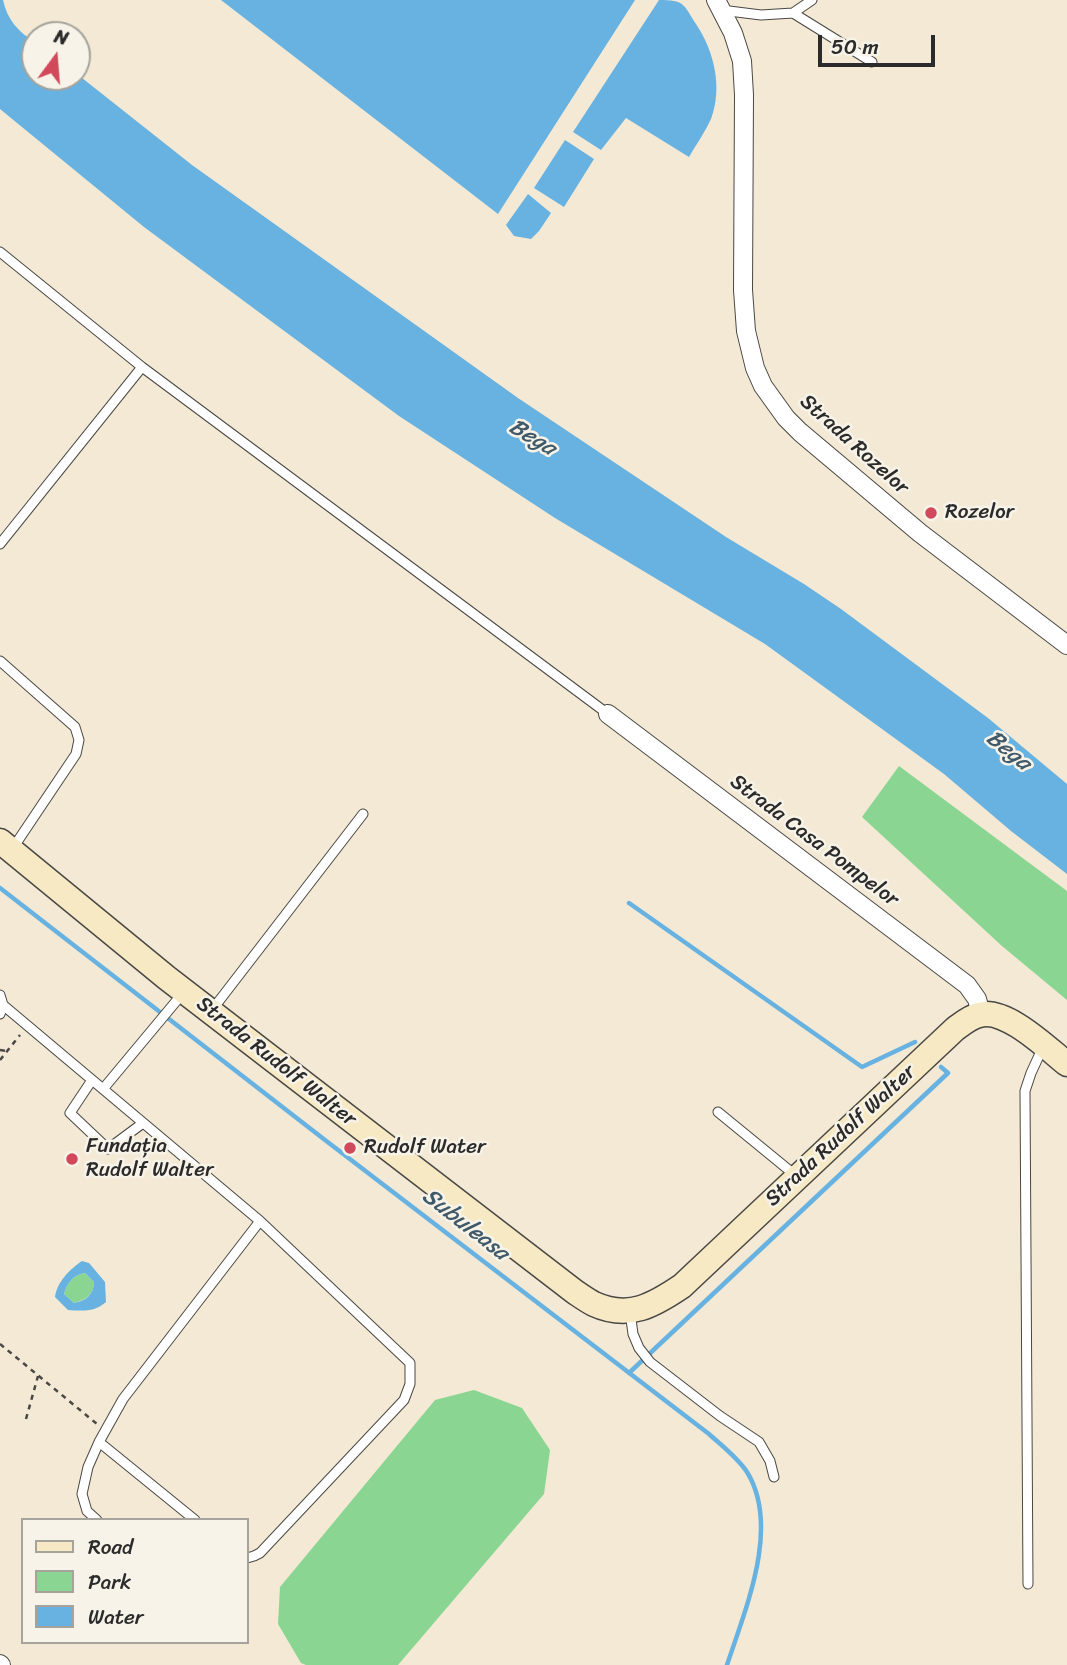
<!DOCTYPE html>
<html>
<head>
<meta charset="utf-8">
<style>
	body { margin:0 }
	#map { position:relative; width:1067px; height:1665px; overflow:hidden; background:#f3e9d5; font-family:Sriracha,sans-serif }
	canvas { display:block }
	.legend { position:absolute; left:21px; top:1518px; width:228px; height:126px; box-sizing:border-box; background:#f7f3e8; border:2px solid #a5a39c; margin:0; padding:9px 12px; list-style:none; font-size:21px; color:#2b2b2b }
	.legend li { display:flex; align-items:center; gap:14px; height:35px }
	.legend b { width:35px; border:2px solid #a5a39c }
	.north { position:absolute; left:21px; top:21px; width:70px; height:70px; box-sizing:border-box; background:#f7f3e8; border:2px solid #a5a39c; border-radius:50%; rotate:16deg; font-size:19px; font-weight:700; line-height:28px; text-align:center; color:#2b2b2b }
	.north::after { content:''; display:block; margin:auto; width:24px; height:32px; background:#d1495b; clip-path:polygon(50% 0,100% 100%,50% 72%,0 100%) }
	.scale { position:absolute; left:818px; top:35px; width:117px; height:32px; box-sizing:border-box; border:4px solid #2b2b2b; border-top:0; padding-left:9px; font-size:21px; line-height:24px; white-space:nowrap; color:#2b2b2b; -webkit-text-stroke:5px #f7f3e8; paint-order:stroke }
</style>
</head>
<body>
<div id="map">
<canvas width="1067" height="1665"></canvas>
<ul class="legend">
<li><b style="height:9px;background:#f7e9c3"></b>Road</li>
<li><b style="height:19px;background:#8ad592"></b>Park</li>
<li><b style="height:19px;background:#67b2e0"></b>Water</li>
</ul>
<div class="north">N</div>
<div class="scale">50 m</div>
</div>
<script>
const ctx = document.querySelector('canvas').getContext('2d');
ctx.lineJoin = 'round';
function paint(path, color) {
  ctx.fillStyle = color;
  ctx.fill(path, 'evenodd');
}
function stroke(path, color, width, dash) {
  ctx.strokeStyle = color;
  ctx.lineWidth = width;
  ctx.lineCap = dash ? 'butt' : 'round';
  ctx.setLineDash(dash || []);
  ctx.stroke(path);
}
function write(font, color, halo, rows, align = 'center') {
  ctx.font = font + ' Sriracha,sans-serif';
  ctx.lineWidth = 5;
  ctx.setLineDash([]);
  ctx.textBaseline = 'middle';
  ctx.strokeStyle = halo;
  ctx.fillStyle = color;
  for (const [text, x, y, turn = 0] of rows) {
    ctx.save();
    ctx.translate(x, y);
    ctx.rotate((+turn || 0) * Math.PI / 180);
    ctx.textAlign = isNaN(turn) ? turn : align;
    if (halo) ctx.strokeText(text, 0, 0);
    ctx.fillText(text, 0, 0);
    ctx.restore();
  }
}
const green = new Path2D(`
	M899 766 1067 891V1000L1002 946 862 817Z
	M85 1273 94 1282C94 1295 85 1300 74 1303L64 1294C67 1283 73 1275 85 1273Z
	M474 1390 522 1408 550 1450 544 1494 398 1665H306L301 1663 278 1624 280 1587 435 1400Z`);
const water = new Path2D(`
	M0 0H3C7 19 18 32 35 42V77H77V74L192 165 518 398 726 537 804 584 841 609 988 718 1067 784V874L1011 831 944 774 765 644 555 518 399 416 144 227 0 109Z
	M221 0H635L498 214Z
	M659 0C685 0 683 4 696 24 714 51 723 87 711 119 705 132 696 145 689 157L626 118 601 150 573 132Z
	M565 140 594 159 564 207 534 188Z
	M528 194 551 213 539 231 531 239 514 236 506 225Z
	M82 1261 89 1263 105 1282 106 1302C95 1312 83 1311 68 1310L55 1297C57 1282 70 1269 82 1261ZM85 1273 94 1282C94 1295 85 1301 74 1303L64 1294C67 1283 73 1275 85 1273Z`);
const stream = new Path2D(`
	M0 888 325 1140 709 1434C722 1446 737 1457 747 1472 781 1527 745 1610 727 1665
	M629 903 862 1067 915 1042
	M629 1373 948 1073 941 1067`);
const path = new Path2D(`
	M0 1050 7 1051
	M0 1060 20 1035
	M0 1344 97 1424
	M26 1419 38 1376`);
const lane = new Path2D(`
	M721 10 761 15 793 13 812 0
	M793 13 872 62
	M0 252 142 367 608 714
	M0 544 142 367
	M0 661 75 727 79 740 76 754 13 848
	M0 995 3 1005 0 1014
	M3 1005 260 1221 410 1363V1384L404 1400 260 1553 254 1556 247 1558
	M212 1010 363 814
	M92 1080 70 1113 108 1149 143 1123
	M103 1089 183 993
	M718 1112 795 1175
	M630 1312 633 1334 639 1348 650 1362 720 1416 759 1442 770 1461 774 1477
	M99 1442 195 1520
	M97 1520 87 1511 82 1494 88 1467 99 1442 123 1399 260 1221
	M1028 1584 1025 1091 1031 1073 1043 1047`);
const street = new Path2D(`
	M716 0 733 33 742 61 744 95 743 290 746 331 755 368 763 386 786 418 800 432 920 533 1067 645
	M608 714 967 985 977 999 981 1014
	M0 1664 1 1665`);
const secondary = new Path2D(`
	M0 841 167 978 575 1292C581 1296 588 1301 594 1304 629 1320 654 1305 682 1286L955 1029C962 1024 970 1017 979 1015 1005 1007 1047 1048 1067 1064`);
const markers = [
	[931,513,7,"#d1495b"],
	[350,1148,7,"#d1495b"],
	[72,1159,7,"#d1495b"]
];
const streetNames = [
	["Strada Rozelor",854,445,42],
	["Strada Casa Pompelor",814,841,37],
	["Strada Rudolf Walter",276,1062,38],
	["Strada Rudolf Walter",841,1136,-43]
];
const poiNames = [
	["Rozelor",945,513],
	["Fundația",86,1147],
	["Rudolf Walter",86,1171],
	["Rudolf Water",364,1148]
];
const waterNames = [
	["Bega",532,438,31],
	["Bega",1008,751,39],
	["Subuleasa",465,1225,38]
];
paint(green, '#8ad592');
paint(water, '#67b2e0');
stroke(stream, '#67b2e0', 4.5);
stroke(lane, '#494844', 11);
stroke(street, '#494844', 20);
stroke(secondary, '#494844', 27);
stroke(path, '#494844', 2.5, [5, 5]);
stroke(lane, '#fff', 9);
stroke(street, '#fff', 18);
stroke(secondary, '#f7e9c3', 24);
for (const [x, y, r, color] of markers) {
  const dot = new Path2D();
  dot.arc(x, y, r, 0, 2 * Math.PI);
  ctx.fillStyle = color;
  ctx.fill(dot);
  stroke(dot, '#f7f3e8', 2.5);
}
write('21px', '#2b2b2b', '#f7f3e8', streetNames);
write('21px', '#2b2b2b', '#f7f3e8', poiNames, 'left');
write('italic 23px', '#405a6a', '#f7f3e8', waterNames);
</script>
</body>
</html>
